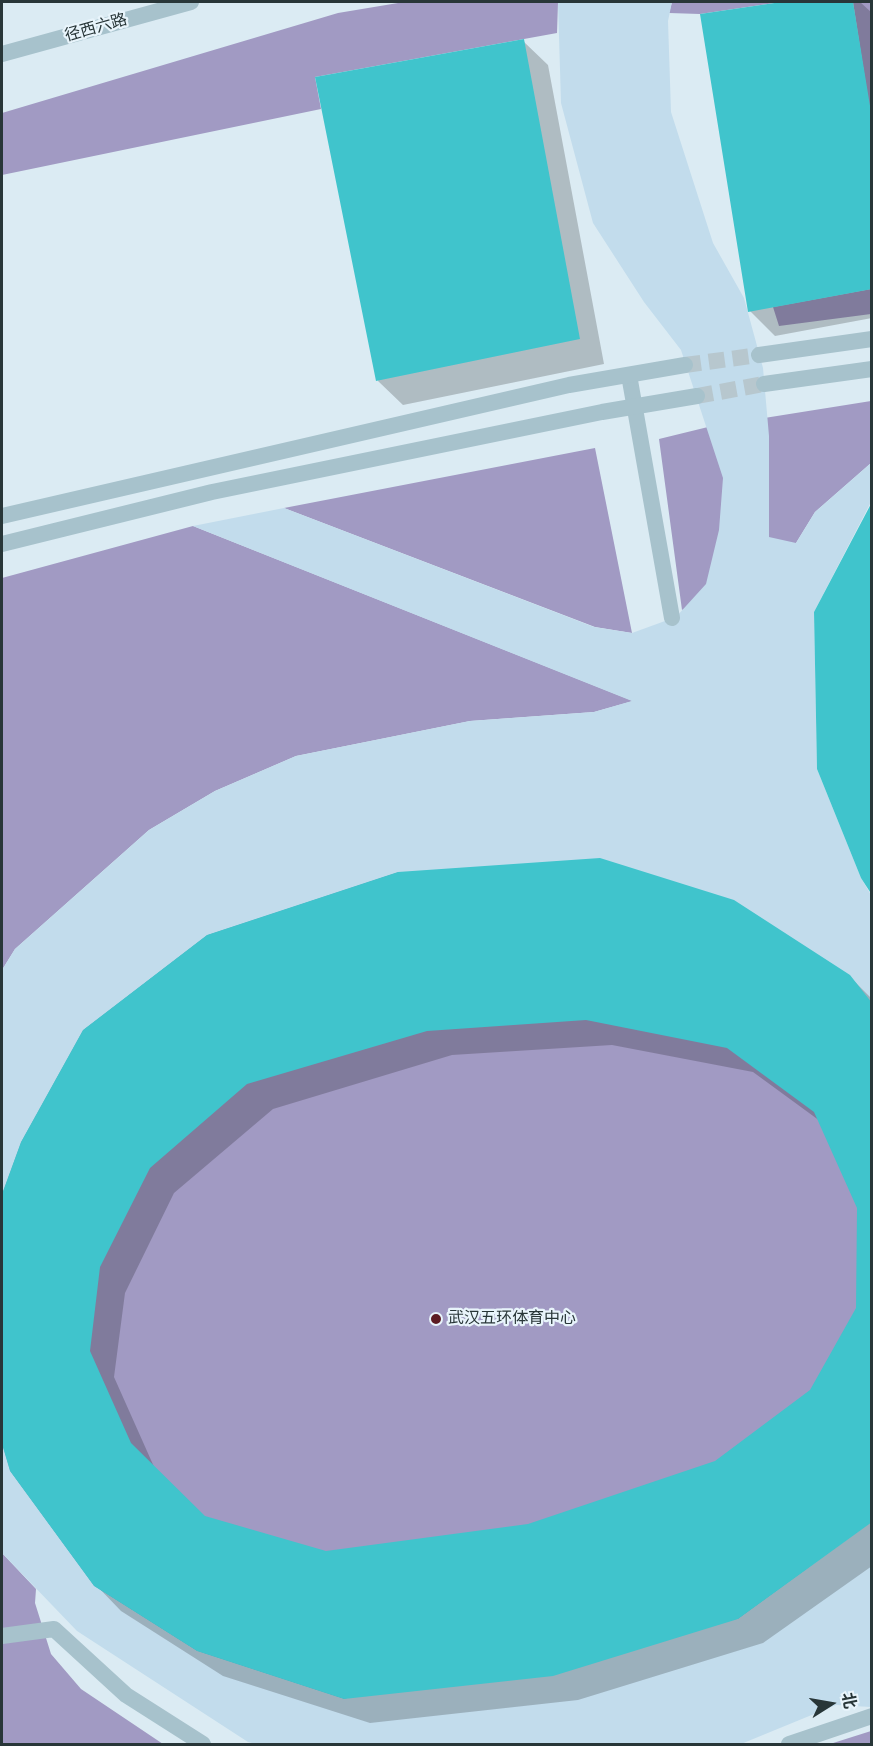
<!DOCTYPE html>
<html>
<head>
<meta charset="utf-8">
<style>
	body { margin:0 }
	#map { position:relative; width:873px; height:1746px; overflow:hidden; background:#dbebf3; font-family:"Fira Sans","Noto Sans SC",sans-serif }
	canvas { display:block }
	.frame { position:absolute; inset:0; border:3px solid #283638; pointer-events:none }
	.north { position:absolute; left:801px; top:1674px; width:60px; height:60px; -webkit-text-stroke:4px #e8f4fb; paint-order:stroke; rotate:79deg; font-size:16px; font-weight:700; line-height:24px; text-align:center; color:#283638 }
	.north::after { content:''; display:block; margin:auto; width:21px; height:27px; background:#283638; clip-path:polygon(50% 0,100% 100%,50% 72%,0 100%) }
</style>
</head>
<body>
<div id="map">
<canvas width="873" height="1746"></canvas>
<div class="frame"></div>
<div class="north">北</div>
</div>
<script>
const ctx = document.querySelector('canvas').getContext('2d');
ctx.lineJoin = 'round';
function paint(path, color) {
  ctx.fillStyle = color;
  ctx.fill(path, 'evenodd');
}
function stroke(path, color, width, dash) {
  ctx.strokeStyle = color;
  ctx.lineWidth = width;
  ctx.lineCap = dash ? 'butt' : 'round';
  ctx.setLineDash(dash || []);
  ctx.stroke(path);
}
function write(font, color, halo, rows, align = 'center') {
  ctx.font = font + ' "Fira Sans","Noto Sans SC",sans-serif';
  ctx.lineWidth = 4.5;
  ctx.setLineDash([]);
  ctx.textBaseline = 'middle';
  ctx.strokeStyle = halo;
  ctx.fillStyle = color;
  for (const [text, x, y, turn = 0] of rows) {
    ctx.save();
    ctx.translate(x, y);
    ctx.rotate((+turn || 0) * Math.PI / 180);
    ctx.textAlign = isNaN(turn) ? turn : align;
    if (halo) ctx.strokeText(text, 0, 0);
    ctx.fillText(text, 0, 0);
    ctx.restore();
  }
}
const green = new Path2D(`
	M404 2H558L557 33 315 77 321 109 2 175V113L338 13Z
	M672 2H781L700 14 669 13Z
	M853 2H871V118Z
	M871 289V314L779 326 773 307Z
	M871 401V463L815 512 796 543 682 610 659 439 708 427Z
	M595 448 632 633 595 627 284 508Z
	M193 526 633 701 594 712 470 721 296 756 215 791 149 830 15 949 2 970V578Z
	M398 872 871 1003V1522L738 1619 344 1699 197 1651 94 1586 10 1471 2 1444V1194L21 1142 83 1030 207 935Z
	M2 1553 36 1589 35 1603 51 1654 81 1689 163 1744H2Z
	M871 1731V1744H830Z`);
const plaza = new Path2D(`
	M558 2H672L668 21 671 112 713 243 744 298 763 368 769 436V537L796 543 815 512 871 463V502L814 612 817 769 861 878 871 895V1003L398 872 207 935 83 1030 21 1142 2 1194V970L15 949 149 830 215 791 296 756 470 721 594 712 632 701 193 526 284 508 594 627 632 633 676 617 706 584 719 530 723 478 681 350 644 302 593 223 561 103Z
	M2 1444 10 1471 94 1586 197 1651 344 1699 738 1619 871 1522V1707L836 1705 741 1744H256L248 1742 77 1631 2 1553Z`);
const shadow = new Path2D(`
	M790 2H860L872 13V318L775 336 750 311 702 15Z
	M523 41 548 65 604 364 403 405 378 381Z
	M849 976 872 999V1566L763 1643 578 1700 370 1723 223 1676 121 1611 96 1585 12 1470 2 1439V1198L22 1143 84 1031ZM612 1045 753 1072 820 1121 859 1208 858 1309 811 1391 716 1462 529 1526 326 1553 204 1518 155 1469 114 1377 125 1293 174 1193 273 1109 452 1055Z`);
const building = new Path2D(`
	M781 2H853L872 118V289L748 312 700 14Z
	M524 39 580 339 376 381 315 77Z
	M872 502V895L861 878 817 769 814 612Z
	M600 858 734 900 850 975 872 1003V1522L738 1619 553 1676 344 1699 197 1651 94 1586 10 1471 2 1444V1194L21 1142 83 1030 207 935 398 872ZM586 1020 727 1048 814 1112 857 1208 856 1308 810 1390 715 1461 528 1524 326 1551 205 1516 131 1443 90 1351 100 1267 150 1168 247 1084 427 1031Z`);
const minorTunnel = new Path2D(`
	M685 365 759 355
	M697 396 764 384`);
const service = new Path2D(`
	M629 375 672 618
	M2 1636 54 1629 126 1695 203 1744
	M789 1744 872 1716`);
const minor = new Path2D(`
	M759 355 872 339
	M764 384 872 369
	M2 516 569 385 685 365
	M2 544 212 492 602 412 697 396`);
const tertiary = new Path2D(`
	M2 54 191 2`);
const markers = [
	[436,1319,6,"#5c1b22"]
];
const streetNames = [
	["径西六路",96,28,-16]
];
const poiNames = [
	["武汉五环体育中心",448,1319]
];
paint(green, '#a19ac3');
paint(plaza, '#c2dcec');
paint(shadow, '#0003');
paint(building, '#40c4cc');
stroke(minorTunnel, '#b7c7ce', 16, [16, 8]);
stroke(service, '#a7c2cc', 16);
stroke(minor, '#a7c2cc', 16);
stroke(tertiary, '#a7c2cc', 16);
for (const [x, y, r, color] of markers) {
  const dot = new Path2D();
  dot.arc(x, y, r, 0, 2 * Math.PI);
  ctx.fillStyle = color;
  ctx.fill(dot);
  stroke(dot, '#e8f4fb', 2);
}
write('16px', '#283638', '#e8f4fb', streetNames);
write('16px', '#283638', '#e8f4fb', poiNames, 'left');
</script>
</body>
</html>
